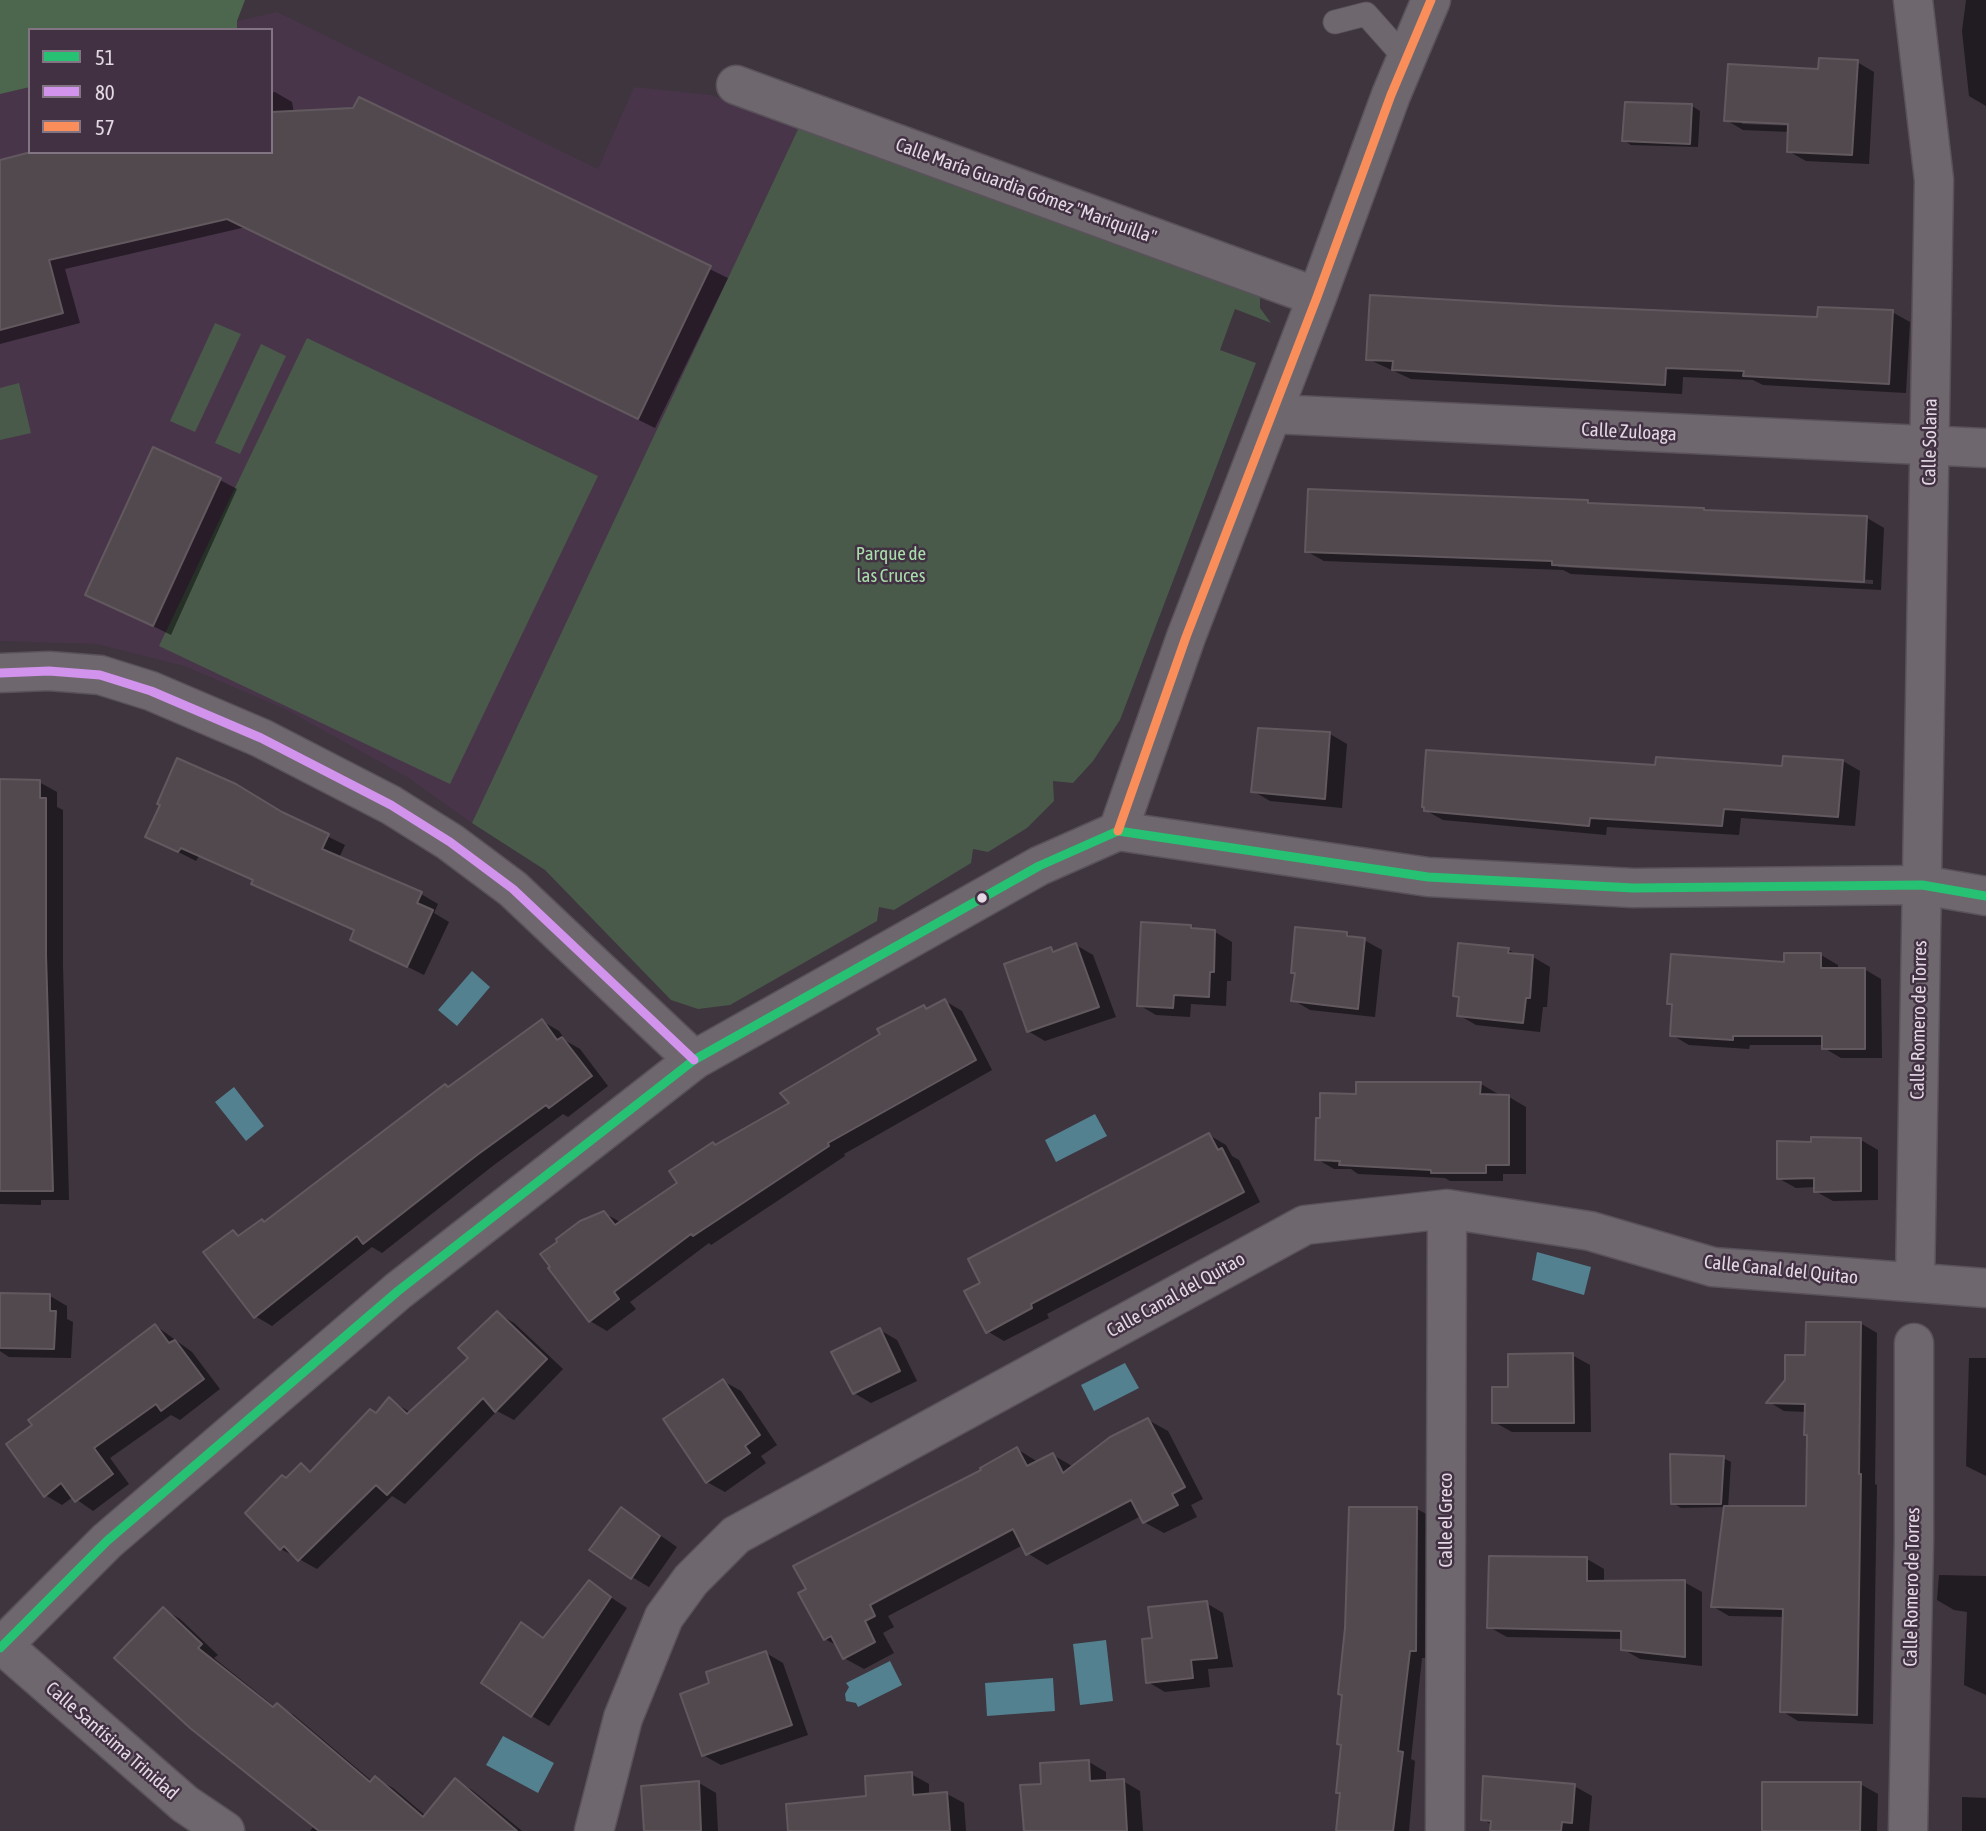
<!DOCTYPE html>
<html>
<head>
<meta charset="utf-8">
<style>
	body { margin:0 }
	#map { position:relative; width:1986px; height:1831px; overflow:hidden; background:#3e353e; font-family:"Asap Condensed",sans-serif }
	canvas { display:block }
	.legend { position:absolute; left:28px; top:28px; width:245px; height:126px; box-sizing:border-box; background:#423142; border:2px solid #827482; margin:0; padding:9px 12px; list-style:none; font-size:21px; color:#e3d8e3 }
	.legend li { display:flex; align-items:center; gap:14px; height:35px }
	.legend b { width:35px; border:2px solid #827482 }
</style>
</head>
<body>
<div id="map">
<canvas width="1986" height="1831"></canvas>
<ul class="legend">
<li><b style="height:9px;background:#26c172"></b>51</li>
<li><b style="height:9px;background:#d193ec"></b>80</li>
<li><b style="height:9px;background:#fa8e5a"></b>57</li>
</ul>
</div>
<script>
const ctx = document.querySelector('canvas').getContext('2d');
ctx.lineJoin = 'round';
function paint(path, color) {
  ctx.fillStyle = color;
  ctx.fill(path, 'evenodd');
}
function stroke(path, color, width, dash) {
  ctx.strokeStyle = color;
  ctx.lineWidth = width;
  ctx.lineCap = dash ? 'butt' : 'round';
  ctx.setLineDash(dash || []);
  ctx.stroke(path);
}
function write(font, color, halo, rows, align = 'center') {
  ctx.font = font + ' "Asap Condensed",sans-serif';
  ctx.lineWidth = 5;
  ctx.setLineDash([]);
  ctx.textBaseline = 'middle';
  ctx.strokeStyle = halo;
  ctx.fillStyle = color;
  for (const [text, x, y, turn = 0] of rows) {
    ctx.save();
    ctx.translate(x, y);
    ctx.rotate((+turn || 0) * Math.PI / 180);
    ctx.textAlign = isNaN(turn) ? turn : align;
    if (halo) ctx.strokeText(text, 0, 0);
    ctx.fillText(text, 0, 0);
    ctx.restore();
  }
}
const built = new Path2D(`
	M277 12 598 169 634 87 711 95 800 125 472 823 407 777 285 709 184 666 97 644 0 641V94L30 87V152H271V30H237V21Z`);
const green = new Path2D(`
	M800 125 1260 293V308L1271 323 1235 309 1220 350 1256 363 1120 720 1093 761 1073 783 1053 781 1054 801 1027 828 988 852 973 849 971 863 894 910 879 907 877 921 730 1005 698 1009 671 1000 545 870 472 823Z
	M215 323 241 334 195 432 170 421Z
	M307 338 598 476 450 784 159 646Z
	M261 344 286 356 240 454 215 443Z
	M19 383 31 433 0 440V388Z`);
const forest = new Path2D(`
	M0 0H245L237 21V30H30V87L0 94Z`);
const water = new Path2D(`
	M472 971 490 987 457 1026 438 1010Z
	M234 1087 264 1126 246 1141 215 1102Z
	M1095 1114 1107 1136 1056 1162 1045 1140Z
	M1537 1252 1591 1267 1584 1295 1532 1280Z
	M1125 1363 1139 1388 1094 1411 1081 1385Z
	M1106 1640 1113 1701 1080 1705 1073 1644Z
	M890 1661 902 1685 858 1707 856 1703 846 1701 845 1694 849 1687 846 1683Z
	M1053 1678 1055 1711 987 1716 985 1683Z
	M503 1736 554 1763 538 1793 486 1765Z`);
const shadow = new Path2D(`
	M1966 0H1986V106L1969 96 1962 31Z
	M1857 62 1874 72 1869 164 1806 161 1788 151 1790 132 1743 130 1726 120 1820 71ZM1742 120 1797 123V126L1742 124Z
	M275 92 292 102 294 113 354 109 359 99 728 278 655 428 246 227 65 269 80 323 0 344V162L271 152V93Z
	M1692 106 1700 111 1698 147 1631 145 1623 140Z
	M1892 312 1910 322 1906 393 1763 385 1753 380 1683 377 1682 394 1411 379 1368 359Z
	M220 480 237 489 171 635 88 594Z
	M1588 502 1593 505 1703 509 1708 512 1867 518 1884 528 1881 590 1571 574 1563 570 1324 561 1306 551ZM1555 564 1873 580V584L1559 567Z
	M1330 734 1347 744 1342 808 1270 801 1253 791Z
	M1843 761 1860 771 1855 826 1741 818 1739 835 1607 827 1606 835 1443 820 1425 810Z
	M0 781 39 782 57 792V807L63 810V966L69 1200H41V1205L0 1204Z
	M286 816 345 845 339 858 421 894 438 904 434 913 449 922 424 975 352 939 356 931 271 893 254 883 255 881 199 856 196 861 147 836Z
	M1191 926 1199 931 1215 932 1232 942 1231 981H1227L1226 1006 1191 1004 1190 1017 1156 1015 1139 1005Z
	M1346 933 1356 939 1364 940 1382 950 1375 1017 1310 1010 1293 1000 1296 974 1293 972Z
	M1076 945 1093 955 1116 1017 1045 1041 1028 1031 1051 949 1057 952Z
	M1509 950 1519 956 1533 957 1550 967 1547 1007H1543L1540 1032 1476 1025 1459 1015 1460 998 1455 995Z
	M1821 955 1838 965V970L1864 969 1881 979 1882 1058H1841L1824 1048V1045H1750L1749 1049 1689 1045 1672 1035 1674 1006 1669 1003Z
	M945 1001 962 1011 992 1070 844 1154 845 1156 711 1245 709 1243 630 1302 636 1309 607 1331 590 1321 604 1213 622 1223 679 1183 716 1146 792 1104 924 1007 928 1009Z
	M542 1021 559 1031 566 1041 580 1049 608 1086 568 1117 563 1114 494 1165 382 1253 372 1247 272 1326 255 1316 233 1232 241 1236 266 1223Z
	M1481 1084 1498 1094V1096L1509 1097 1526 1107V1174H1503V1181H1450L1445 1178 1358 1174 1351 1169H1334L1317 1159 1321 1119ZM1332 1159 1349 1163 1332 1162Z
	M1209 1135 1226 1145 1232 1156 1239 1160 1260 1202 1047 1314 1049 1318 1004 1341 987 1331 982 1284Z
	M1861 1140 1878 1150V1200L1833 1201 1815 1191V1187L1796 1188 1778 1178 1813 1144Z
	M0 1294 50 1296 67 1306V1319L73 1322 71 1358 9 1357 0 1351Z
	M497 1313 514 1323 563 1369 514 1420 497 1411 405 1504 392 1496 317 1569 281 1549 287 1479 301 1465 313 1472 377 1415 389 1399 411 1413 471 1358Z
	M1860 1323 1877 1333 1875 1484 1877 1485 1873 1724 1798 1721 1782 1711 1785 1617 1729 1616 1712 1606 1725 1507 1681 1508 1673 1503 1723 1458 1731 1462 1728 1508H1808L1809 1436 1806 1434V1412L1784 1411 1769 1402 1807 1357Z
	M156 1326 192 1352 220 1389 180 1420 171 1415 110 1458 129 1484 93 1511 73 1497 62 1505 45 1495 34 1426Z
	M880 1330 897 1340 917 1381 871 1403 854 1393Z
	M1572 1355 1590 1365 1591 1432H1512L1494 1422 1509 1389Z
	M1969 1358H1986V1476L1966 1466Z
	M723 1381 741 1391 777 1445 761 1456 766 1463 725 1492 707 1482Z
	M1148 1420 1168 1431 1203 1499 1191 1505 1197 1517 1164 1533 1144 1522 1141 1516 1047 1565 1027 1553 1023 1545 888 1616 894 1627 883 1633 894 1653 864 1669 844 1658 838 1646 825 1639 983 1471 1017 1449 1038 1462 1053 1455 1072 1466Z
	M622 1509 677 1547 649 1587 632 1577Z
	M1417 1509 1430 1516 1428 1658H1422L1411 1759 1415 1761 1409 1831H1338L1342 1795 1338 1792Z
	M1587 1559 1604 1569V1583L1684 1582 1702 1592V1666L1640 1659 1623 1649V1639L1507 1637 1489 1627Z
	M1939 1575 1986 1576V1695L1964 1685 1967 1612 1954 1610 1937 1600Z
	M589 1583 627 1608 549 1726 532 1716 521 1624 544 1639Z
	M1206 1603 1223 1613 1233 1667 1208 1669 1210 1687 1165 1692 1148 1682 1154 1639Z
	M163 1609 180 1619 218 1655 214 1658 275 1707 277 1705 294 1715 373 1782 375 1778 393 1788 426 1816 455 1780 472 1790 522 1831H310L315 1825Z
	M766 1653 783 1663 808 1735 721 1765 703 1755 712 1684Z
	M1089 1762 1106 1772V1782L1123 1781 1140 1791 1143 1831H1025L1043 1785Z
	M911 1774 929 1784V1795L947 1794 964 1803 966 1831H835L868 1798Z
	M699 1783 716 1793 718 1831H646Z
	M1860 1784 1878 1794 1877 1831H1763Z
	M1574 1786 1592 1796 1589 1831H1491L1492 1825 1482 1819Z
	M1962 1797 1986 1798V1831H1962Z`);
const building = new Path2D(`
	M1819 58 1858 60 1852 155 1787 152 1788 124 1724 121 1728 64 1818 69Z
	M359 97 711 266 638 419 227 219 49 260 63 313 0 330V160L31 152H271V112L353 108Z
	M1625 102 1692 104 1690 144 1622 141Z
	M1370 295 1557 306 1817 317 1818 307 1893 310 1889 384 1743 376 1744 371 1666 368 1665 385 1392 370 1393 361 1366 360Z
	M153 447 221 478 153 626 85 595Z
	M1308 489 1588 500V503L1704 508V510L1867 516 1864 582 1552 565V561L1305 552Z
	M1258 728 1330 732 1325 799 1251 792Z
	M1426 750 1655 765 1656 757 1782 766 1783 756 1843 760 1838 817 1724 809 1722 826 1590 818 1589 826 1424 811V807H1422Z
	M177 758 236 784 282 812 329 834 322 849 422 892 417 903 433 910 407 967 350 940 354 930 251 884 253 880 181 848 178 852 145 837 160 805 157 804Z
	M0 779 40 780V798H46V955L53 1191H0Z
	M1141 922 1191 925V928L1215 930 1214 972H1210L1209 997 1174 995 1173 1008 1137 1006Z
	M1295 927 1347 932V936L1365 938 1358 1009 1291 1001 1295 973H1291Z
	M1076 943 1099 1007 1027 1032 1004 964 1051 947 1053 952Z
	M1458 943 1509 948 1508 953 1533 955 1530 998H1526L1523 1023 1457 1016 1459 997 1453 996Z
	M1784 953H1821V968H1865V1049H1822V1036H1733V1040L1670 1036 1672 1004H1667L1671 954 1784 962Z
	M945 999 976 1060 828 1143 829 1146 693 1236 691 1234 614 1292 619 1299 589 1322 548 1268 550 1267 540 1254 557 1242 556 1239 580 1221 604 1211 615 1225 677 1183 669 1171 713 1142 715 1145 789 1103 780 1093 880 1034 877 1029 924 1005 926 1009Z
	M542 1019 557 1040 562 1037 592 1076 549 1108 546 1105 477 1155 363 1244 357 1236 254 1318 203 1252 233 1230 238 1236 262 1219 264 1222 445 1084 448 1087Z
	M1356 1082H1481L1480 1094 1509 1095V1165H1486V1173H1431V1170L1339 1165 1340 1161 1315 1160 1316 1118H1320V1093L1356 1094Z
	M1209 1133 1218 1150 1222 1148 1244 1192 1031 1304 1032 1308 986 1333 964 1291 980 1283 968 1259Z
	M1811 1137 1861 1138V1191L1814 1192V1178L1777 1179V1141L1811 1142Z
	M0 1293 50 1294V1311H56L54 1349 0 1348Z
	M497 1311 547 1359 495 1412 483 1398 387 1495 376 1485 298 1561 284 1546 280 1550 245 1513 282 1475 286 1478 301 1463 310 1472 370 1409 376 1413 389 1397 407 1414 468 1358 458 1348Z
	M1806 1322H1861L1859 1474H1861L1857 1715 1780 1712 1783 1609 1711 1607 1724 1506H1806L1807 1435H1804L1805 1404 1766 1403 1785 1380V1355H1805Z
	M155 1324 169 1343 175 1340 204 1379 161 1411 156 1404 94 1448 113 1474 75 1502 61 1483 44 1497 6 1444 32 1425 28 1420Z
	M880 1328 900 1371 853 1394 831 1352Z
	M1573 1353 1574 1423H1492V1387H1508V1354Z
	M723 1379 760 1435 745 1446 750 1453 706 1483 663 1419Z
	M1148 1418 1185 1487 1172 1494 1178 1505 1143 1523 1131 1500 1026 1555 1013 1529 870 1605 875 1616 865 1621 875 1642 843 1659 831 1636 824 1640 798 1593 806 1589 793 1566 981 1470 980 1468 1017 1447 1027 1466 1053 1453 1063 1473 1110 1437Z
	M1670 1454 1724 1456 1721 1504H1671Z
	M621 1507 660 1536 631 1579 589 1550Z
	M1349 1507H1417L1416 1651H1410L1398 1751 1403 1752 1393 1831H1336L1340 1793H1336L1341 1745 1337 1744 1342 1695 1338 1694 1345 1628Z
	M1489 1556 1587 1557V1581L1685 1580V1657L1621 1650V1631L1487 1628Z
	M589 1580 611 1597 531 1717 481 1683 521 1622 543 1638Z
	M1207 1601 1217 1658 1191 1660 1193 1678 1146 1683 1142 1639 1152 1638 1148 1607Z
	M163 1607 202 1644 198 1648 273 1707 277 1703 370 1782 375 1776 423 1817 455 1778 517 1831H319L190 1728 114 1658Z
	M766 1651 792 1725 702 1756 680 1694 709 1683 706 1672Z
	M1089 1760 1090 1781 1124 1779 1127 1831H1024L1020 1785 1041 1784 1040 1763Z
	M912 1772 913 1795 947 1792 950 1831H788L786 1804 866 1796 865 1776Z
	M1483 1776 1575 1784 1572 1823 1562 1822 1561 1831H1490L1491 1821 1481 1820Z
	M699 1781 701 1831H644L641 1786Z
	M1762 1782H1861L1860 1831H1762Z`);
const lane = new Path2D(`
	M1335 22 1366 14 1406 59`);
const street = new Path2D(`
	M1913 0 1934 180 1915 1282
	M736 85 1317 297
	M1273 414 1986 448
	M0 673 49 671 100 675 151 691 261 738 391 805 450 842 513 889 694 1060
	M1118 831 1186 637 1317 297 1391 95 1431 0
	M0 1643 185 1804 225 1831
	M594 1831 623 1718 664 1617 691 1580 736 1535 1305 1225 1447 1209 1590 1231 1713 1267 1986 1288
	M1445 1831 1447 1209
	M1908 1831 1914 1539V1343`);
const secondary = new Path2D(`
	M0 1648 107 1541 398 1291 694 1060 1039 866 1118 831 1428 877 1633 888 1922 885 1986 896`);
const bus1 = new Path2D(`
	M0 1648 107 1541 398 1291 694 1060 1039 866 1118 831 1428 877 1633 888 1922 885 1986 896`);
const bus2 = new Path2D(`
	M0 673 49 671 100 675 151 691 261 738 391 805 450 842 513 889 694 1060`);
const bus3 = new Path2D(`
	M1118 831 1186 637 1317 297 1391 95 1431 0`);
const markers = [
	[982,898,6,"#e3d8e3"]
];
const streetNames = [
	["Calle María Guardia Gómez \"Mariquilla\"",1026,191,20],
	["Calle Zuloaga",1629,432,3],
	["Calle Solana",1930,442,-89],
	["Calle Romero de Torres",1919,1020,-89],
	["Calle Canal del Quitao",1781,1270,6],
	["Calle Canal del Quitao",1176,1295,-29],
	["Calle el Greco",1446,1520,-90],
	["Calle Romero de Torres",1912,1587,-89],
	["Calle Santísima Trinidad",112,1741,41]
];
const parkNames = [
	["Parque de",891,554],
	["las Cruces",891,576]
];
paint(built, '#493549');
paint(green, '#495a4a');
paint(forest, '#4d674e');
paint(water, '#538190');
paint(shadow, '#0007');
paint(building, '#52494f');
stroke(building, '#62595f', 2);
stroke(lane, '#5a525a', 25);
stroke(street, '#5a525a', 41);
stroke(secondary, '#5a525a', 41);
stroke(lane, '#6e676e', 23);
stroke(street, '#6e676e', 38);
stroke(secondary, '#6e676e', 38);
stroke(bus1, '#26c172', 9);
stroke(bus2, '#d193ec', 9);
stroke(bus3, '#fa8e5a', 9);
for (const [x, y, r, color] of markers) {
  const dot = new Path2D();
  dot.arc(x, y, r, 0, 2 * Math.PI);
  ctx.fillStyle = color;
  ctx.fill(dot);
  stroke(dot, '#423142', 2.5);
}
write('19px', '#e3d8e3', '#423142', streetNames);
write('19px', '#a7deab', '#423142', parkNames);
</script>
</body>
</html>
